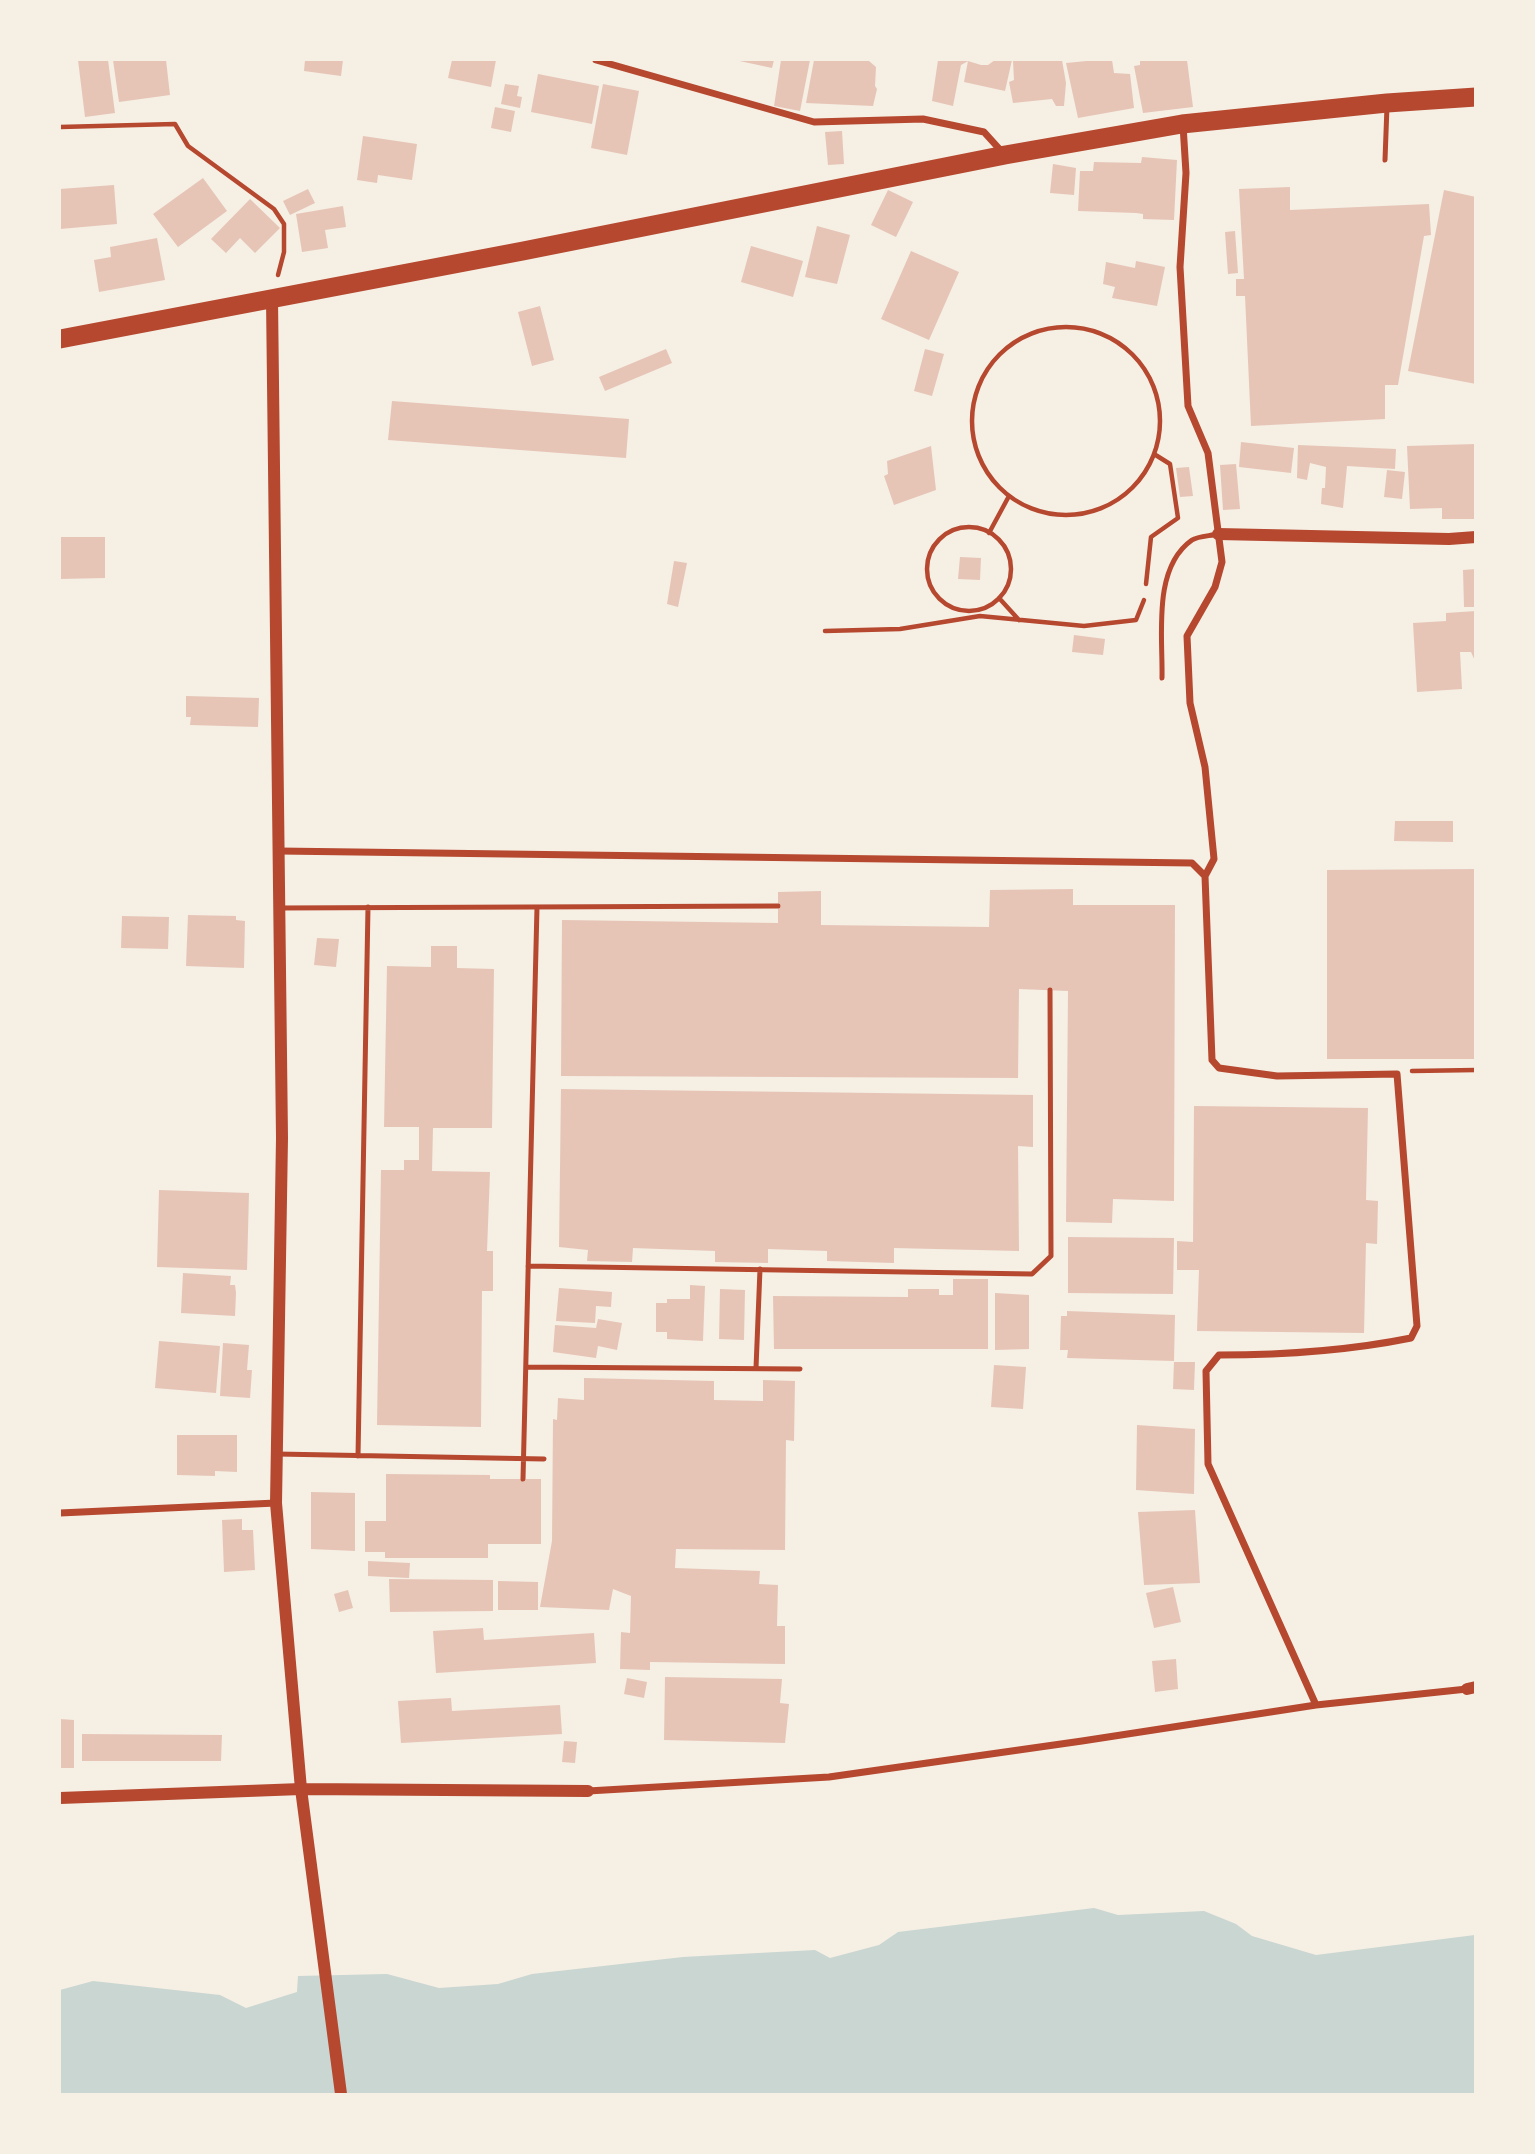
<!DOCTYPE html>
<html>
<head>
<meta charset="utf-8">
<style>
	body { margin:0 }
	#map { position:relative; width:1535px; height:2154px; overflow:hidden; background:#f6efe4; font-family:Figtree,sans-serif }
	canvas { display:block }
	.frame { position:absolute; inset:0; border:61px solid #f6efe4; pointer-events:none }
</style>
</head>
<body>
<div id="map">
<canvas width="1535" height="2154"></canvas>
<div class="frame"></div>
</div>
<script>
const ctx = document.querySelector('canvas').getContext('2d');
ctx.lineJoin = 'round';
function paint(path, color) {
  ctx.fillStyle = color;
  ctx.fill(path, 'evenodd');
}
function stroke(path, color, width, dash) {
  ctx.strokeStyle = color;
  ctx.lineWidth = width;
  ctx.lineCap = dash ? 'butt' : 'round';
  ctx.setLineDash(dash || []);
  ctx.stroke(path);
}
const water = new Path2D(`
	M1094 1908 1118 1915 1204 1911 1236 1924 1252 1936 1316 1955 1475 1935V2094H60V1990L93 1981 220 1995 246 2008 297 1992 298 1976 387 1974 439 1988 498 1984 532 1974 683 1957 815 1950 830 1958 879 1945 898 1932Z`);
const building = new Path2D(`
	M78 60H108L115 113 85 117Z
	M113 60H166L170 95 119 102Z
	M305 60H343L341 76 304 71Z
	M452 60H496L491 87 448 78Z
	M735 60H774L772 68Z
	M781 60H810L800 111 774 106Z
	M814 60 869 61 876 67 875 86 877 89 873 106 806 103Z
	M938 60H970L961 65 953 106 932 101Z
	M995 60H1012L1005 91 964 82 968 61 981 65H988Z
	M1029 60H1062L1066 83 1064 106H1056L1052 99 1013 103 1009 82 1014 80 1013 61Z
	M1097 60H1112L1114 73 1130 74 1134 108 1078 118 1066 63Z
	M1140 60H1187L1193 107 1143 113 1134 66 1140 65Z
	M538 74 599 86 592 124 531 112Z
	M505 84 519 86 517 96 522 97 520 108 501 104Z
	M603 84 639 91 627 155 591 148Z
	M495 107 515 111 511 132 491 128Z
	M842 131 844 164 828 165 825 132Z
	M363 136 417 144 412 180 378 175 377 183 357 180Z
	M1142 157 1177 160 1174 220 1143 219V214L1136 213 1078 211 1080 171H1093L1094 162 1141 163Z
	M1053 164 1076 168 1074 195 1050 193Z
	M203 178 227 211 178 247 153 214Z
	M114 185 117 224 60 229V189Z
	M1290 187V210L1429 204 1431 235 1424 236 1398 385H1385V419L1251 426 1245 296H1236V279H1244L1239 189Z
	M308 189 315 203 290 215 283 201Z
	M888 190 913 202 896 237 871 225Z
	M1444 190 1476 197V384L1408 371Z
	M250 199 280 228 255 253 240 238 226 253 211 239Z
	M343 206 346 227 325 230 328 248 302 252 296 214Z
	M817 226 850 235 837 284 805 277Z
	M1235 231 1238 273 1228 274 1225 232Z
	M157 238 165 280 99 292 94 260 111 257 110 247Z
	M751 246 803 261 793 297 741 282Z
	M911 251 959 272 929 340 881 319Z
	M1136 261 1165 267 1157 306 1112 298 1115 287 1103 284 1106 262 1135 268Z
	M540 306 554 360 532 366 518 312Z
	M666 349 672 363 605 391 599 377Z
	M925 349 944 354 932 396 914 391Z
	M392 401 629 419 626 458 388 440Z
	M1241 442 1294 448 1291 473 1239 467Z
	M1476 444V519H1442V508L1410 509 1407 446Z
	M1298 445 1396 449 1395 469 1347 466 1343 508 1321 504 1322 488H1325L1326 467 1310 463 1307 480 1297 478Z
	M931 446 936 490 894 505 884 476 888 474 887 461Z
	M1236 464 1240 509 1223 510 1220 465Z
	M1189 467 1193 496 1180 497 1176 468Z
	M1387 470 1405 472 1402 499 1384 497Z
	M60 537H105V578L60 579Z
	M960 557 981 558 980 580 958 579Z
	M674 561 687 563 678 607 667 604Z
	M1476 569V607H1464L1463 570Z
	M1476 611V663L1471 652H1460L1462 689 1417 692 1413 623 1446 621V613Z
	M1074 635 1105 639 1103 655 1072 652Z
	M186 696 259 698 258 727 190 725 191 717H186Z
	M1395 821H1453V842L1394 841Z
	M1476 869V1059H1327V870Z
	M1073 889V905H1175L1174 1201 1113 1199 1112 1223 1066 1222 1068 991 1019 989 1018 1078 561 1076 562 920 778 923V892L821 891V925L989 927 990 890Z
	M188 915 236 916V920L245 921 244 968 186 966Z
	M122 916 169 917 168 949 121 948Z
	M317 938 339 939 336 967 314 965Z
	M431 946H457V968L494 969 492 1128H433L432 1171 490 1172 487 1251H493V1291H482L481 1427 377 1425 381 1170H404V1160H419V1127H384L387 966 431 967Z
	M561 1089 1033 1095V1147L1018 1146 1019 1251 894 1248V1263L827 1261V1251L768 1249V1263L715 1262V1251L633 1248 632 1262 587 1261 588 1250 559 1247Z
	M1194 1106 1368 1108 1366 1200 1378 1201 1377 1244 1366 1243 1364 1333 1197 1331 1199 1270H1177V1241L1193 1242Z
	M159 1190 249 1193 247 1270 157 1267Z
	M1068 1237 1174 1238 1173 1294 1068 1293Z
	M183 1273 231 1276 230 1285H235L236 1293 235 1316 181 1313Z
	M953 1279H988V1349H774L773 1296 908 1297V1289H939V1295H953Z
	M690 1285 705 1286 703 1341 667 1339V1332H656V1303H667V1299H690Z
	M559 1288 612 1292 611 1307 596 1306 595 1323 556 1321Z
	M720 1289 745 1290 744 1340 719 1339Z
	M995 1293 1029 1295V1349L995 1350Z
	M1067 1311 1175 1315 1174 1361 1067 1358 1068 1350H1060L1061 1316H1067Z
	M598 1319 622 1323 617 1350 598 1346 596 1358 553 1352 555 1325 596 1328Z
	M159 1341 220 1346 216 1393 155 1388Z
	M223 1343 249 1345 247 1370H252L250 1398 220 1396Z
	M1174 1362H1195L1194 1390 1173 1389Z
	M994 1365 1026 1367 1023 1409 991 1407Z
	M584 1378 714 1381V1400L763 1401V1380L795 1381 794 1441 786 1440 785 1550 676 1549 675 1568 760 1571 759 1584 778 1585 777 1626H785V1664L650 1662V1670L620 1669 621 1632 630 1633 631 1596 613 1589 609 1610 540 1607 552 1541 553 1419 557 1420 558 1398 584 1400Z
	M1137 1425 1195 1429 1194 1494 1136 1490Z
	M177 1435H237V1472L215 1471V1476L177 1475Z
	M386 1474 490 1475V1479H541V1544H488V1558H385V1552H365V1521H386Z
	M311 1492 355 1493V1551L311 1549Z
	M1195 1510 1200 1583 1144 1585 1138 1512Z
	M242 1519V1530H253L255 1570 224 1572 222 1520Z
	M368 1561 410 1563 409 1578 368 1576Z
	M389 1579 493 1580V1611L390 1612Z
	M498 1581 538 1582V1610H498Z
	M1173 1587 1181 1622 1154 1628 1146 1593Z
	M348 1590 353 1608 339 1612 334 1594Z
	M483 1628 484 1640 594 1633 596 1663 436 1673 433 1631Z
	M1176 1659 1178 1689 1155 1692 1152 1661Z
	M665 1677 782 1679 780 1703 789 1704 785 1743 664 1740Z
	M627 1678 647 1682 644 1698 624 1694Z
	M451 1698 452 1711 560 1705 562 1734 401 1743 398 1701Z
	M60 1719 74 1720V1768H60Z
	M82 1734 222 1735 221 1761H82Z
	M564 1741 577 1742 575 1763 562 1762Z`);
const path = new Path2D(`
	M60 127 175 124 188 146 274 209 284 224V252L278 275
	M972 421a94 94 0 1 1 188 0a94 94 0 1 1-188 0Z
	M927 569a42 42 0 1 1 84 0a42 42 0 1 1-84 0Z
	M989 533 1009 496
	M1146 584 1151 537 1178 518 1170 464 1154 454
	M999 598 1019 620
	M825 631 900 629 980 616 1084 626 1136 620 1144 600
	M1412 1071 1476 1070`);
const service = new Path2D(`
	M1385 160 1387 106
	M1162 678C1163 636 1152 568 1192 540 1198 536 1210 536 1218 534
	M279 908 778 906
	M528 1266 1032 1274 1051 1256 1050 990
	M526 1367 800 1369
	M756 1368 760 1269
	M277 1454 544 1459
	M358 1456 368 907
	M523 1479 537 907`);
const minor = new Path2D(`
	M596 60 814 122 923 119 984 132 1003 153
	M1183 125 1186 173 1180 267 1188 406 1208 453 1222 562 1215 587 1187 636 1190 703 1205 767 1214 859 1205 876 1212 1060 1219 1068 1277 1076 1397 1074 1417 1326 1411 1338C1347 1351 1284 1355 1219 1355L1206 1371 1208 1464 1316 1705
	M279 851 1192 863 1205 876
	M60 1513 276 1503
	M588 1791 829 1777 1082 1741 1316 1705 1467 1689`);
const tertiary = new Path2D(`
	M272 299 282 1138 276 1503 301 1789 341 2094
	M1218 534 1449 539 1476 537
	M1467 1689 1476 1687
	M60 1798 301 1789 588 1791`);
const trunk = new Path2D(`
	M60 339 523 251 1005 155 1182 124 1387 103 1476 97`);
paint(water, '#c9d6d2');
paint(building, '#e6c5b7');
stroke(path, '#b5482f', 4.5);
stroke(service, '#b5482f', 5);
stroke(minor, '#b5482f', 7);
stroke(tertiary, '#b5482f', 12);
stroke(trunk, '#b5482f', 19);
</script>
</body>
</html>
